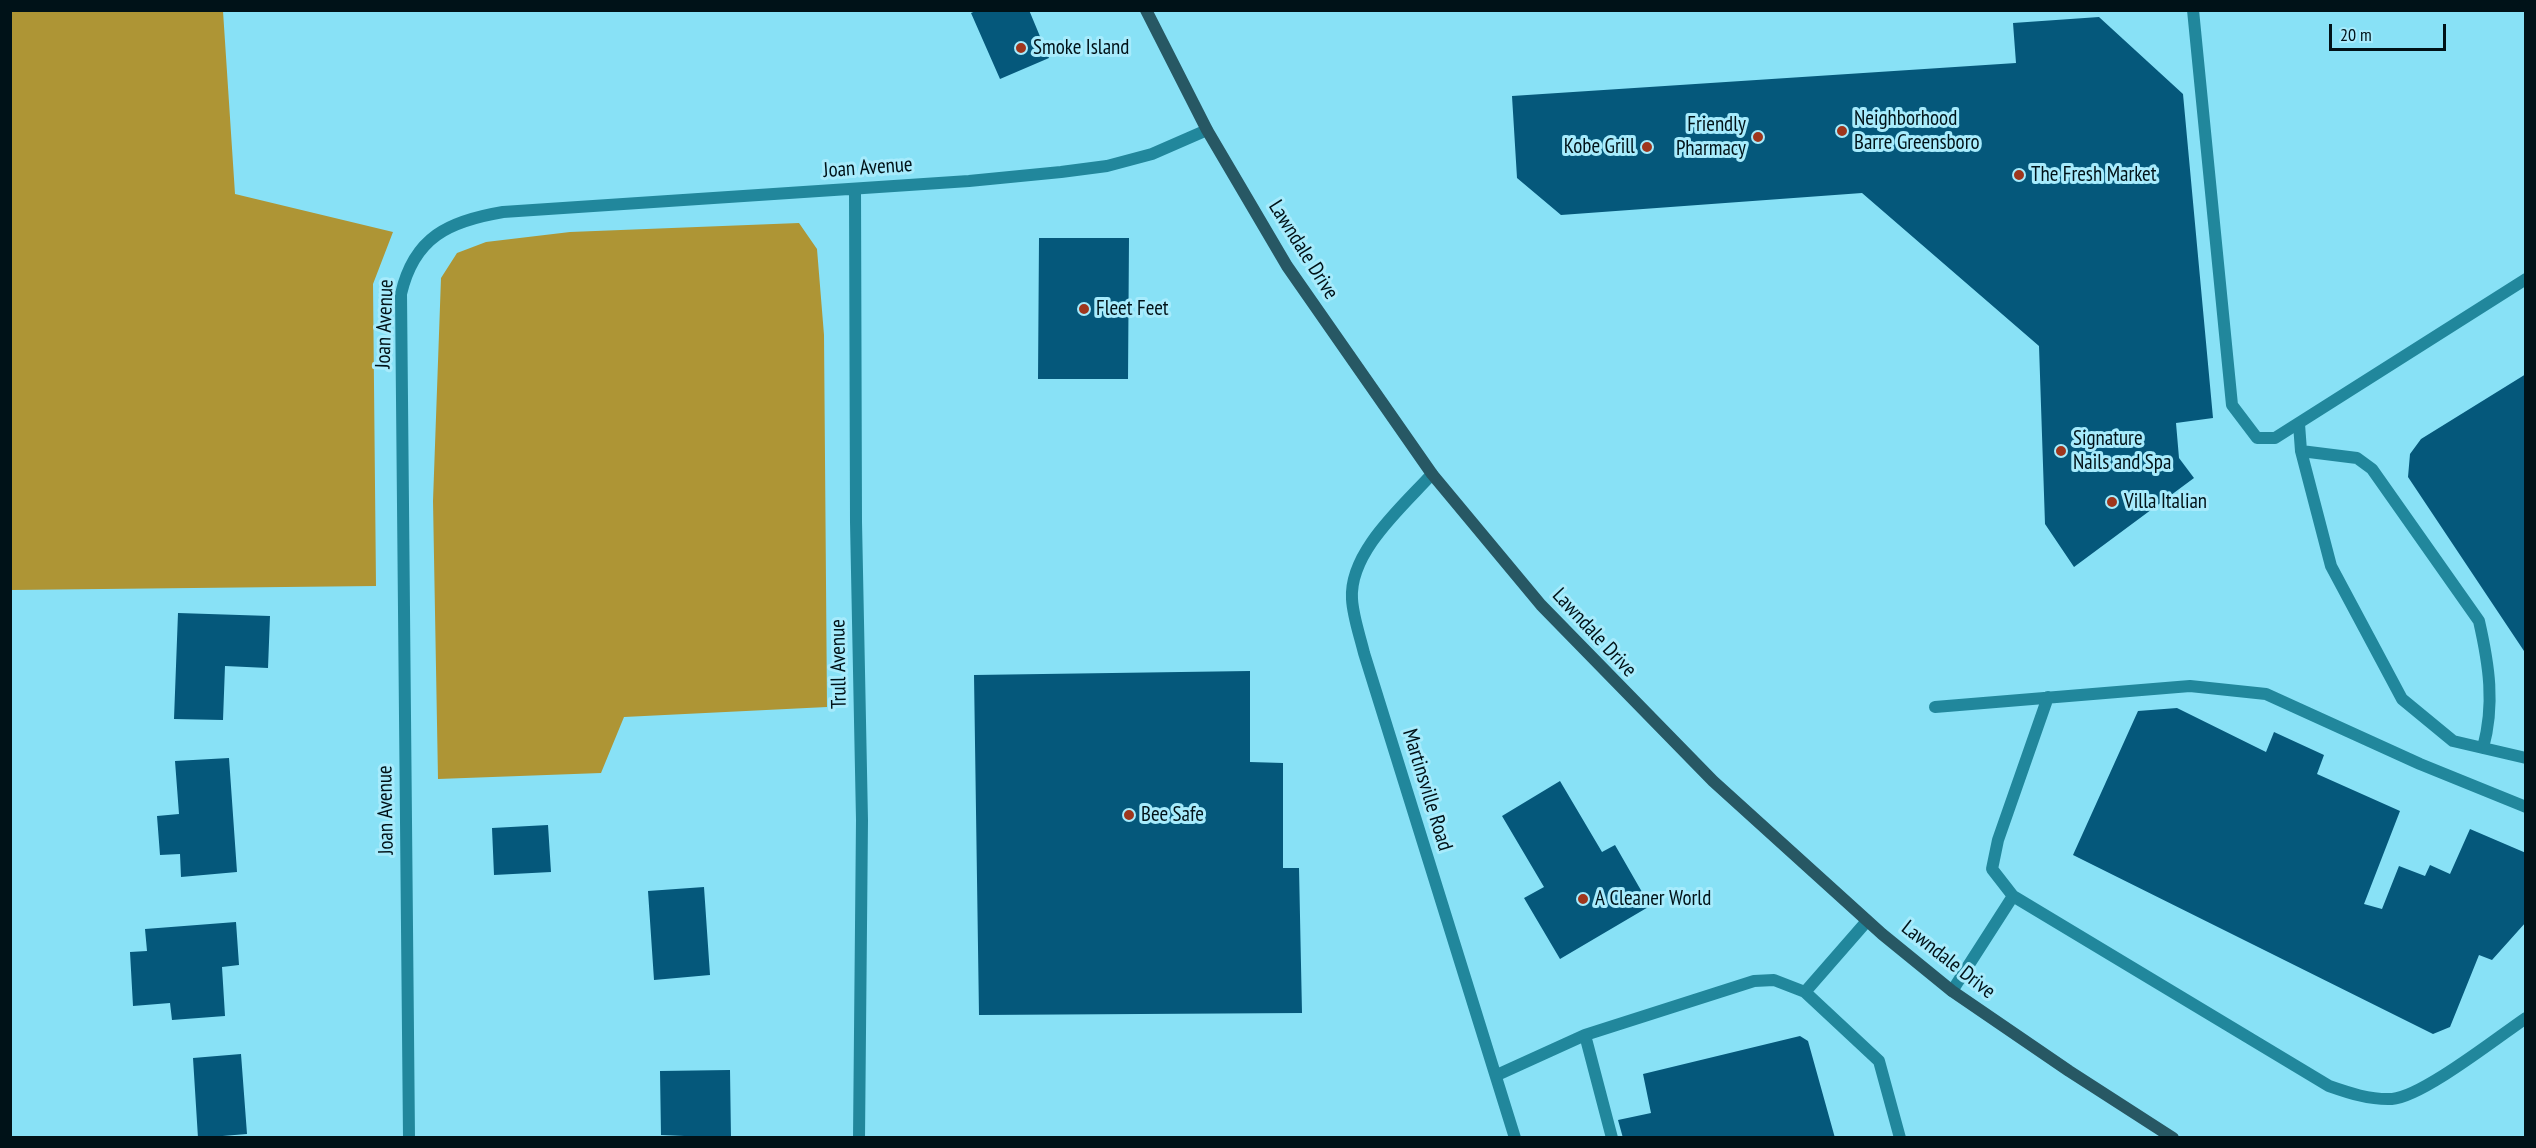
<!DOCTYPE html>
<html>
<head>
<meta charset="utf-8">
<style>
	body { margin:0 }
	#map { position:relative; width:2536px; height:1148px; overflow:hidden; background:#88e1f6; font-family:"PT Sans Narrow",sans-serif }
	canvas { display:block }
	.frame { position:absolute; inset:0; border:12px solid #001218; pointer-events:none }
	.scale { position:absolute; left:2329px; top:24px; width:117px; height:27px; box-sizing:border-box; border:3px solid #001218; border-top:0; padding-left:8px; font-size:18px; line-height:21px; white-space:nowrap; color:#001218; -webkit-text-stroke:4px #a7ebfc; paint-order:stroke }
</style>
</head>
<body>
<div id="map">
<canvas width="2536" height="1148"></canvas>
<div class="frame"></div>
<div class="scale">20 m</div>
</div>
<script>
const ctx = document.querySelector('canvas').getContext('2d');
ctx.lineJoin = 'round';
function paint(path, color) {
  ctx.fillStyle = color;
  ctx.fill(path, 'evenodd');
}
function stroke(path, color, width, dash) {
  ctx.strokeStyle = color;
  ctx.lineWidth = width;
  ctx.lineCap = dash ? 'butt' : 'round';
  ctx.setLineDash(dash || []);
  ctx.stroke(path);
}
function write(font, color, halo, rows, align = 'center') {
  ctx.font = font + ' "PT Sans Narrow",sans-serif';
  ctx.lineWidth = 6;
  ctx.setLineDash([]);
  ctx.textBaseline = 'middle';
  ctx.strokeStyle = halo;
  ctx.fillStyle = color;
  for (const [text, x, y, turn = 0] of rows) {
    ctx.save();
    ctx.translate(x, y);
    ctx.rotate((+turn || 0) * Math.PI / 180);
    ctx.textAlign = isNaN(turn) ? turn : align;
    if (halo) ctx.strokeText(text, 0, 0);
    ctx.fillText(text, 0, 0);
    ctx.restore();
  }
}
const forest = new Path2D(`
	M10 11H223L235 194 393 232 373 284 376 586 11 590Z
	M799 223 817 249 824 335 827 707 624 717 601 773 438 779 433 501 441 278 457 253 486 242 570 232Z`);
const building = new Path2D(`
	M978 10H1029L1049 58 1000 79 971 13Z
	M2099 17 2183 94 2213 418 2176 423 2179 458 2194 478 2074 567 2045 524 2039 346 1862 193 1561 215 1517 178 1512 96 2016 63 2013 23Z
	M1039 238H1129L1128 379H1038Z
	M2526 374V654L2408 477 2410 454 2421 439Z
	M178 613 270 616 268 668 225 666 223 720 174 719Z
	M1250 671V762L1283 763V868H1299L1302 1013 979 1015 974 675Z
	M2177 708 2266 752 2274 732 2324 755 2317 774 2400 811 2364 904 2382 909 2399 866 2425 876 2430 865 2450 874 2470 829 2526 853V922L2492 960 2479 955 2450 1027 2433 1034 2073 855 2138 711Z
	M229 758 237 872 181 877 180 854 160 855 157 816 179 814 175 761Z
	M1560 781 1602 852 1615 845 1650 906 1560 959 1524 898 1544 887 1502 816Z
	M548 825 551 872 494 875 492 828Z
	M704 887 710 975 654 980 648 891Z
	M236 922 239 965 222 967 225 1016 172 1020 170 1003 133 1006 130 952 147 951 145 929Z
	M1800 1036 1808 1041 1835 1138H1623L1618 1120 1651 1113 1643 1074Z
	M241 1054 247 1134 198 1138 193 1058Z
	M730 1070 731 1138 661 1135 660 1071Z`);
const service = new Path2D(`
	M2193 10 2232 405 2257 438H2275L2526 279
	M2299 424 2301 451 2331 566 2402 699 2453 741 2526 758
	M2301 451 2357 458 2372 469 2479 621C2489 665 2495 704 2483 748
	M2048 697 1998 840 1992 869 2013 896 2329 1086C2349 1093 2370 1100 2392 1099 2422 1097 2498 1037 2526 1018
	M1935 707 2190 686 2266 694 2420 764 2526 807
	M1952 991 2013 896
	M1805 992 1867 921
	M1585 1035 1612 1138
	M1497 1075 1585 1035 1754 981 1774 980 1805 992 1879 1061 1900 1138`);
const minor = new Path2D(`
	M855 189 856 522 862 820 859 1138
	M1432 474C1403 506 1349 552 1352 599 1353 617 1360 636 1364 653L1515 1138
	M409 1138 401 294C414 237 449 221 503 212L969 181 1061 172 1107 166 1152 154 1207 130`);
const secondary = new Path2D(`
	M1146 10 1207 130 1287 266 1432 474 1541 605 1713 781 1882 934 1952 991 2069 1071 2173 1138`);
const markers = [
	[1021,48,6,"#9f361d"],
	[1842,131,6,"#9f361d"],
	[1758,137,6,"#9f361d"],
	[1647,147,6,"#9f361d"],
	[2019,175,6,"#9f361d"],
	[1084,309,6,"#9f361d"],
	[2061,451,6,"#9f361d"],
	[2112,502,6,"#9f361d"],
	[1129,815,6,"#9f361d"],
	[1583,899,6,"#9f361d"]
];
const poiNames = [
	["Smoke Island",1033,48],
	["Neighborhood",1854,119],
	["Barre Greensboro",1854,143],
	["Friendly",1746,125,"right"],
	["Pharmacy",1746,149,"right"],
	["Kobe Grill",1635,147,"right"],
	["The Fresh Market",2031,175],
	["Fleet Feet",1096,309],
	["Signature",2073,439],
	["Nails and Spa",2073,463],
	["Villa Italian",2124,502],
	["Bee Safe",1141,815],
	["A Cleaner World",1595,899]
];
const streetNames = [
	["Joan Avenue",868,168,-4],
	["Lawndale Drive",1303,250,58],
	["Joan Avenue",385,324,-88],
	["Lawndale Drive",1594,633,47],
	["Trull Avenue",839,664,-91],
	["Martinsville Road",1427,790,73],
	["Joan Avenue",386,810,-91],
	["Lawndale Drive",1948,960,38]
];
paint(forest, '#ae9535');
paint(building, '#05587b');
stroke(service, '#21879c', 12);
stroke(minor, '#21879c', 12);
stroke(secondary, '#275864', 12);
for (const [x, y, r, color] of markers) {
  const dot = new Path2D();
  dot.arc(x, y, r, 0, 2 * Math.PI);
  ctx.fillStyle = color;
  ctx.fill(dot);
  stroke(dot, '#a7ebfc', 2);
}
write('21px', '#001218', '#a7ebfc', poiNames, 'left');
write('21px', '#001218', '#a7ebfc', streetNames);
</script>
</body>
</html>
